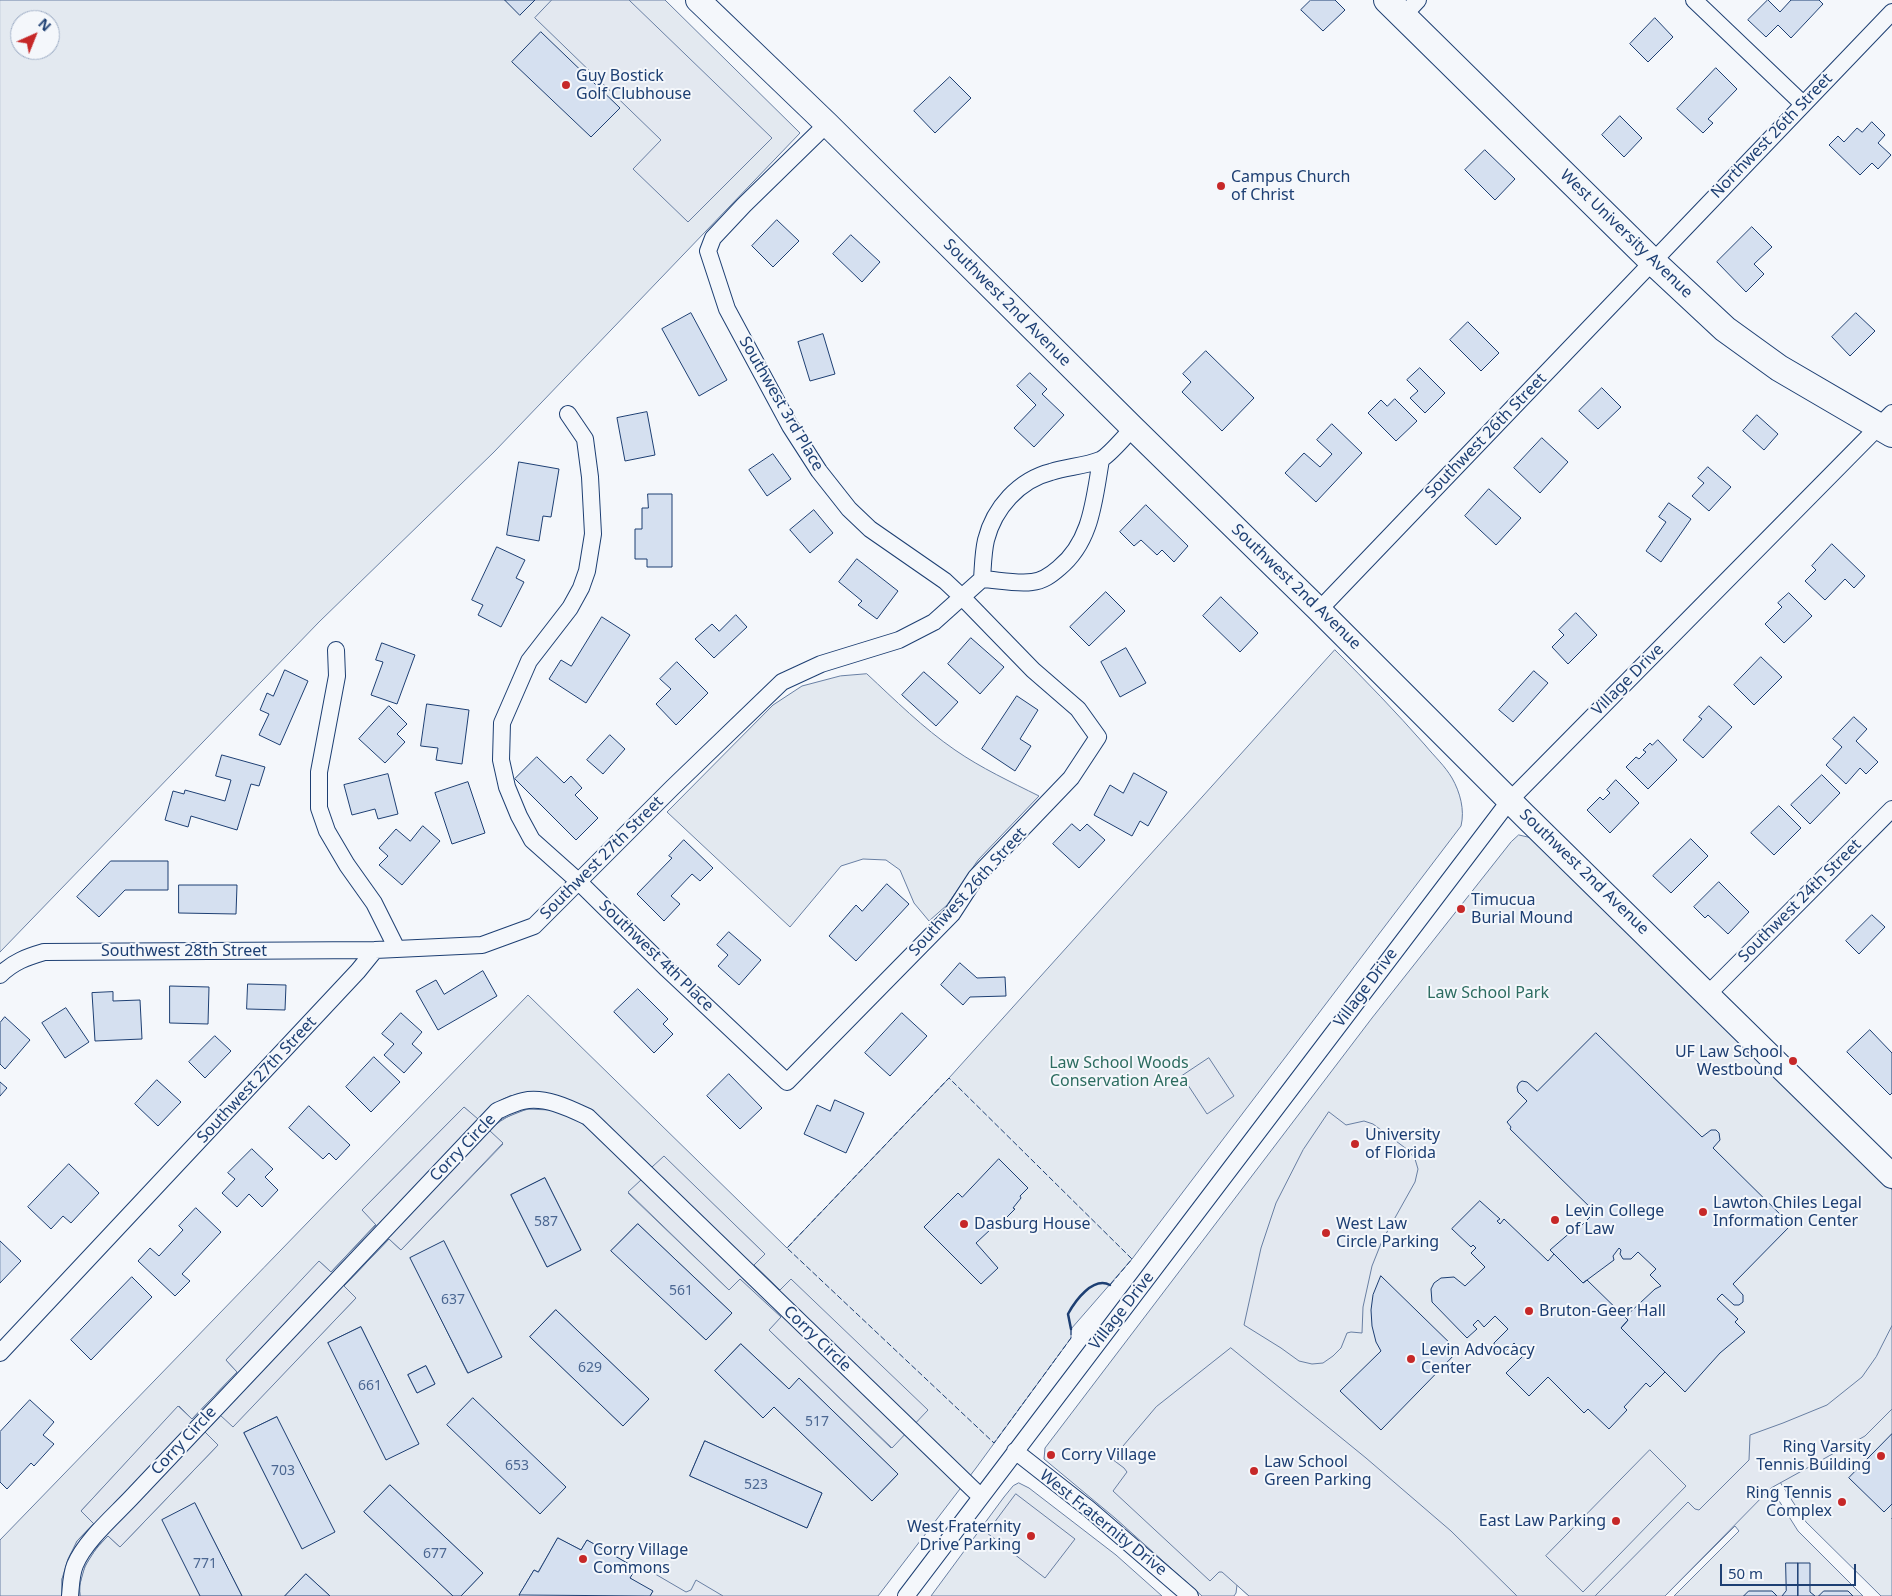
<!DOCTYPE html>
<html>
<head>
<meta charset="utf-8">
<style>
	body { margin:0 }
	#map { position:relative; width:1892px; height:1596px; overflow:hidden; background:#f4f7fb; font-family:"Noto Sans",sans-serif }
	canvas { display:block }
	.north { position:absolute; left:10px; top:10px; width:50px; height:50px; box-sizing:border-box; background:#f4f7fb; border:1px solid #9eadc5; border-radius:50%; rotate:44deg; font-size:14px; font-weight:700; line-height:20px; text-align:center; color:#1d3f73 }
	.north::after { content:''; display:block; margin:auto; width:18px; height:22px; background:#c62828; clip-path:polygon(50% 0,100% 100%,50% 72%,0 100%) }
	.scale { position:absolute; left:1720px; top:1564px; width:136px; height:22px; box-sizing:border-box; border:2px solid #1d3f73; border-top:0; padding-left:6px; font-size:15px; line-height:18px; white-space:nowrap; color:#1d3f73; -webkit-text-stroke:4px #f4f7fb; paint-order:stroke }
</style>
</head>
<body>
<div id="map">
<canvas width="1892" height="1596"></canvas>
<div class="north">N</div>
<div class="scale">50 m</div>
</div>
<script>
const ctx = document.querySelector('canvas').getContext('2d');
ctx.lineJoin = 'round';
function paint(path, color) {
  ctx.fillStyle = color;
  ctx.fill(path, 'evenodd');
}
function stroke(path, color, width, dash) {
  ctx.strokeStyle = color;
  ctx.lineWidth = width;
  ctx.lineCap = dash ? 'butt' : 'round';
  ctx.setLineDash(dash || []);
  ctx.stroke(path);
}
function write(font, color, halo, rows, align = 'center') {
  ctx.font = font + ' "Noto Sans",sans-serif';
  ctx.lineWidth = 4;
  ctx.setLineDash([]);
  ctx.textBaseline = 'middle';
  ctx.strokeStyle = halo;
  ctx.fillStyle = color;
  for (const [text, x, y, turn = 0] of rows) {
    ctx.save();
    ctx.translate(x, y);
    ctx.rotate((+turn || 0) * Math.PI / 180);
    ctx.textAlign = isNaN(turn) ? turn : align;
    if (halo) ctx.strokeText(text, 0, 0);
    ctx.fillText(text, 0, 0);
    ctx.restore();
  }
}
const green = new Path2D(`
	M0 0H665L800 133 494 452 319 622 0 952ZM20 20H50V50H20Z
	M1335 650C1366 681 1396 712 1425 745 1434 756 1445 766 1452 778 1460 792 1465 810 1461 826L1132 1259 1071 1329V1338L976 1468 878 1596H650L652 1592 635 1568 587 1540 581 1550 558 1538 538 1572 534 1570 519 1595 520 1596H461L483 1573 390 1485 364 1512 453 1596H330L306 1574 285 1596H242L195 1504 200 1596H80C78 1571 91 1553 108 1536L120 1547 218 1445 205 1432 221 1415 233 1426 356 1298 344 1286 389 1239 401 1250 503 1144 489 1130C553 1075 597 1136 642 1179L628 1193 729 1290 740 1278 782 1317 769 1330 891 1448 791 1279 780 1290 754 1265 765 1254 664 1157 652 1168 592 1111 523 1094 510 1096 494 1104 478 1120 464 1107 362 1210 376 1224 331 1272 320 1262 226 1360 237 1372 192 1419 179 1406 81 1511 94 1523 77 1541 62 1579V1596H0V1540L528 995 787 1248 949 1078ZM545 1178 581 1250 547 1267 511 1195ZM638 1224 732 1313 706 1340 612 1251ZM411 1258 501 1357 468 1373ZM556 1310 649 1399 623 1426 530 1337ZM361 1327 418 1443 328 1343ZM741 1344 789 1389 800 1379 898 1474 872 1501 774 1407 763 1418 715 1371ZM426 1366 435 1384 417 1393 408 1375ZM277 1417 302 1548 244 1433ZM705 1441 822 1493 807 1528 690 1476Z
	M867 674C895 700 923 728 955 750 981 768 1011 782 1039 796L978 860 947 905 929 921 914 903 900 870 886 860 863 859 841 866 790 927 667 812 773 705 802 686 840 676Z
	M1519 835 1532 838 1794 1092 1892 1190V1596H1881L1806 1522 1780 1482 1771 1488 1798 1531 1863 1596H1674L1739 1531 1735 1526 1665 1596H1249L1237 1585 1236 1593 1234 1596H1202L1115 1518 1044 1459 1045 1448 1372 1018 1511 842Z
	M1019 1483 1029 1488 1116 1555 1162 1596H931L1004 1497 1013 1486Z`);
const parking = new Path2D(`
	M552 0H629L772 138 688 222 633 169 661 140 535 18Z
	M1209 1058 1234 1096 1207 1114 1182 1076Z
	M538 1092 554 1095 592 1111 652 1167 664 1156 765 1254 754 1265 780 1290 791 1279 928 1410 892 1448 769 1330 781 1317 740 1279 729 1290 628 1192 642 1179 583 1123 569 1115 550 1110 527 1109 502 1119 489 1130 503 1143 401 1250 389 1239 344 1286 356 1298 233 1427 220 1415 205 1432 218 1445 120 1547 108 1536 97 1547 85 1566 79 1587 80 1596H62V1579L68 1559 77 1541 94 1524 81 1511 178 1406 192 1419 237 1372 226 1360 319 1261 331 1272 376 1225 362 1210 464 1107 478 1119 494 1104 510 1096Z
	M1329 1112 1346 1125 1364 1121 1373 1124 1408 1150 1415 1159 1418 1169 1415 1182 1382 1241 1372 1266 1363 1307 1362 1333 1351 1332 1347 1333 1341 1348 1333 1356 1323 1363 1312 1364 1299 1361 1281 1348 1244 1325 1261 1248 1276 1203 1303 1150Z
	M1892 1326V1409L1865 1436 1771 1488 1665 1596H1595L1688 1502 1695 1509 1699 1510 1749 1460 1750 1435 1783 1423 1827 1405 1862 1377 1876 1357Z
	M1231 1348 1366 1458 1451 1531 1517 1596H1249L1222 1572H1219L1210 1581 1113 1491 1127 1472 1124 1468 1112 1459 1156 1407Z
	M1650 1450 1686 1486 1583 1592 1546 1556Z
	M1016 1494 1075 1539 1045 1578 987 1533Z
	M638 1564 686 1592 691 1590 696 1580 723 1596H650L652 1592 630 1578Z`);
const building = new Path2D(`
	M505 0H535L520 15Z
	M1311 0H1335L1345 10 1323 31 1301 10Z
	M1768 0 1780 12 1791 0H1819L1823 4 1791 38 1778 25 1766 37 1748 20Z
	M1655 18 1673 37 1648 62 1630 44Z
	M541 32 620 108 591 137 512 62Z
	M1716 68 1737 89 1708 119 1713 123 1703 133 1677 109Z
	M950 77 971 98 935 133 914 111Z
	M1620 116 1642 138 1624 157 1602 135Z
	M1872 122 1885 135 1878 143 1891 155 1878 169 1872 163 1860 175 1829 145 1838 136 1844 142 1857 128 1862 132Z
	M1485 150 1515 179 1495 200 1465 170Z
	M777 220 799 241 773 267 752 246Z
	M1752 227 1772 247 1754 264 1764 274 1746 292 1717 262Z
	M851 235 880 262 862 282 833 254Z
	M691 313 727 380 699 396 662 329Z
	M1856 313 1875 331 1850 356 1832 337Z
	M1468 322 1499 353 1481 371 1450 340Z
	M823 334 835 374 810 381 798 342Z
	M1206 351 1254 398 1222 431 1182 392 1191 382 1183 374Z
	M1420 368 1445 393 1425 413 1410 398 1418 391 1407 380Z
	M1030 373 1047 389 1042 394 1064 415 1034 447 1014 428 1036 405 1017 386Z
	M1602 388 1621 407 1598 429 1579 411Z
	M1395 399 1417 421 1396 441 1368 413 1381 400 1387 406Z
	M647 412 655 455 625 461 617 418Z
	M1757 415 1778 434 1764 450 1743 431Z
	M1332 424 1362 453 1316 502 1285 473 1304 453 1320 467 1332 454 1317 440Z
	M1542 438 1568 462 1540 493 1514 468Z
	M773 454 791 479 767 496 749 470Z
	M519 462 559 469 551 517 543 516 539 541 507 535Z
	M1708 467 1731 487 1709 511 1692 496 1704 483 1698 478Z
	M1489 489 1521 518 1496 545 1465 516Z
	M648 494H672V567H647V559H635V529H642V508H648Z
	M1669 503 1691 519 1661 562 1646 551 1666 522 1659 517Z
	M1146 505 1188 546 1174 562 1162 550 1157 555 1141 540 1134 546 1120 532Z
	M814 510 833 533 810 553 790 530Z
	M1832 544 1865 576 1854 588 1845 579 1825 600 1805 581 1816 570 1812 566Z
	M497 547 525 560 516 578 524 582 501 627 478 615 483 605 472 600Z
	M857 559 898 591 877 619 858 605 862 601 839 582Z
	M1106 592 1125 611 1089 646 1070 627Z
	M1789 593 1812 616 1784 643 1765 624 1782 607 1778 603Z
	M1221 597 1258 633 1240 652 1203 616Z
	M1576 613 1597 635 1568 664 1552 647 1564 635 1559 630Z
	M736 615 747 627 714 658 695 639 712 624 719 631Z
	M602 617 630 635 586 703 549 679 561 660 571 666Z
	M971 638 1004 667 980 694 948 664Z
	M382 643 415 655 397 704 371 695 383 662 376 660Z
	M1126 648 1146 683 1120 697 1101 662Z
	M1761 657 1782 677 1754 705 1734 685Z
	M677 662 708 693 676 725 656 704 671 689 660 679Z
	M285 670 308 681 280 745 259 735 269 714 260 710 267 693 273 696Z
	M1534 671 1548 683 1513 722 1499 710Z
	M924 672 958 702 936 726 902 695Z
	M1017 696 1038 710 1020 739 1031 746 1015 771 982 749Z
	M427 704 469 710 462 764 436 760 438 748 421 746Z
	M389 706 407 724 397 734 405 742 385 763 359 739Z
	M1709 706 1732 727 1703 758 1683 740 1702 719 1699 717Z
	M1854 717 1867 729 1856 741 1878 762 1866 774 1860 768 1846 784 1826 765 1842 747 1833 739Z
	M610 735 625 749 603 774 587 760Z
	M1658 740 1677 760 1648 789 1626 767 1636 757 1639 759 1646 752 1643 750 1650 743 1652 745Z
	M222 755 265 767 259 786 251 784 237 830 191 816 188 827 165 820 173 791 184 794 185 790 225 801 231 780 216 776Z
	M537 757 564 783 571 776 582 788 575 795 598 818 576 840 515 779Z
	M1134 773 1167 792 1148 826 1140 821 1132 836 1094 815 1110 785 1123 793Z
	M388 774 398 814 378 819 375 809 352 815 344 785Z
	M1822 775 1840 793 1810 824 1791 805Z
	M1616 780 1639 803 1610 833 1587 810 1600 797 1603 800 1610 793 1607 790Z
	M468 782 485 833 452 844 435 793Z
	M1779 806 1801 828 1774 855 1751 833Z
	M1072 824 1080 831 1087 824 1105 840 1079 868 1053 844Z
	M423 826 440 841 402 885 379 865 388 856 379 848 396 829 410 841Z
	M1691 839 1708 856 1671 893 1653 876Z
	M684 840 713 868 700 881 692 874 671 896 680 904 664 921 637 894 672 858 669 856Z
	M111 861H168V890H125L99 917 77 897Z
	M1719 882 1749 912 1728 934 1708 915 1705 918 1694 907Z
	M887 884 909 904 856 961 829 936 856 905 862 911Z
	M179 885H237L236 914 179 913Z
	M1872 915 1885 927 1859 954 1846 941Z
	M729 932 761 960 739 985 718 966 728 955 717 945Z
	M960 963 977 978 1005 977 1006 996 970 997 963 1005 941 985Z
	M483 971 497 996 438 1030 416 991 436 980 444 994Z
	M248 984 286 985 285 1010 247 1009Z
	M170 986 209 987 208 1024 170 1023Z
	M638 989 668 1019 663 1024 673 1034 654 1053 614 1012Z
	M113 992V1001L140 1000 142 1039 95 1041 92 993Z
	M66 1008 89 1042 65 1058 42 1023Z
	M401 1013 422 1032 412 1044 422 1053 404 1073 384 1055 394 1044 382 1034Z
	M902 1013 927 1036 890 1076 865 1053Z
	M5 1017 30 1040 5 1069 0 1064V1023Z
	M1870 1030 1892 1053V1093L1890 1095 1847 1052Z
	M1596 1033 1702 1137 1711 1130H1716L1719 1133 1720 1140 1713 1148 1791 1225 1733 1284 1743 1295V1302L1739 1305H1734L1722 1294 1717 1299 1738 1319 1735 1322 1745 1332 1720 1353 1685 1392 1621 1328 1628 1320 1625 1317 1655 1289 1661 1286 1650 1275 1656 1269 1638 1252 1631 1259H1623L1620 1254 1621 1250 1619 1248 1613 1256 1614 1260 1583 1283 1550 1250 1580 1224 1581 1226 1595 1212 1510 1129 1511 1127 1507 1122 1527 1101 1518 1092 1517 1087 1519 1083 1522 1081 1527 1082 1537 1091Z
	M215 1036 231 1051 205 1078 189 1062Z
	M374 1057 400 1082 371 1112 346 1087Z
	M729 1074 762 1108 740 1129 707 1096Z
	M157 1080 181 1102 158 1126 135 1104Z
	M0 1082 7 1088 0 1096Z
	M835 1100 864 1113 846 1153 804 1134 817 1105 830 1111Z
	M309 1106 350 1145 336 1160 329 1153 323 1159 289 1128Z
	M252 1149 273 1169 265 1177 278 1190 262 1207 249 1194 237 1207 222 1193 235 1179 228 1173Z
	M999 1159 1028 1188 1020 1196 1021 1198 1013 1208 1015 1209 994 1230 992 1228 976 1243 998 1268 981 1284 924 1227 958 1193 962 1197Z
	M69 1164 99 1193 71 1223 63 1216 51 1229 28 1207Z
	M545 1178 581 1250 547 1267 511 1195Z
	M1480 1201 1500 1219 1497 1221 1500 1224 1504 1219 1548 1261 1554 1254 1583 1283 1587 1280 1628 1320 1621 1328 1665 1372 1650 1387 1646 1383 1624 1407 1627 1410 1609 1429 1588 1409 1584 1413 1548 1377 1529 1396 1506 1373 1525 1354 1514 1343 1504 1353 1495 1351 1494 1343 1508 1329 1495 1316 1484 1327 1478 1320 1473 1325 1477 1329 1467 1338 1432 1302 1431 1289 1434 1283 1441 1278 1454 1277 1465 1286 1485 1267 1471 1253 1476 1248 1473 1245 1471 1247 1452 1229Z
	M196 1208 221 1232 182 1274 190 1281 175 1296 138 1261 150 1248 159 1256 183 1230 179 1226Z
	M638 1224 732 1313 706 1340 611 1251Z
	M0 1241 21 1261 0 1283Z
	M444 1241 502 1357 468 1373 410 1258Z
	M1381 1276 1458 1351 1381 1430 1340 1391 1381 1351 1376 1342 1372 1326 1371 1310 1373 1295Z
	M132 1277 152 1297 91 1360 71 1340Z
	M556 1310 649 1399 623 1426 530 1337Z
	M361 1327 419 1444 386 1460 328 1343Z
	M741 1344 789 1389 799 1378 898 1474 872 1501 774 1407 763 1418 715 1371Z
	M426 1366 435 1384 417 1393 408 1375Z
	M473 1398 566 1487 540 1514 447 1425Z
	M30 1400 54 1422 43 1435 54 1444 34 1466 31 1463 7 1489 0 1482V1432Z
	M277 1417 335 1532 302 1549 244 1433Z
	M1892 1434V1504L1884 1512 1849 1478Z
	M705 1441 822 1493 807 1528 690 1476Z
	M390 1485 483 1573 461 1596H453L364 1512Z
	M195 1503 210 1533 242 1596H200L162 1520Z
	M558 1538 581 1550 587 1540 636 1568 630 1578 653 1591 650 1596 519 1595 534 1570 538 1572Z
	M1786 1563H1798V1596H1782L1786 1591Z
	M1798 1563H1810V1592L1815 1596H1798Z
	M306 1574 330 1596H285Z
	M1749 1591H1772L1777 1596H1744Z
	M1824 1591H1848L1853 1596H1819Z`);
const street = new Path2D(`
	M1694 0 1803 104
	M1403 16 1418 0
	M568 414 585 439 590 477 593 534 587 571 581 588 570 608 529 661 502 723 501 760 507 787 519 816 532 840 578 881 667 969 787 1082 952 914 976 877 1071 778 1098 737 1078 709 1033 670 962 597 945 581 870 529 849 509 819 471 790 426 727 309 708 251 713 238 744 205 827 124
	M982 579C998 580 1016 584 1032 582 1043 581 1051 575 1059 568 1092 541 1094 499 1101 460
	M1319 610 1892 12
	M336 650 337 676 319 772V808L327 831 347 865 374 903 397 949
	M0 975C13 962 27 957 44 952L375 950
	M1708 994 1892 809
	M0 1353 358 971 375 950 482 945 534 926 672 788 782 682 821 664 899 640 934 622 982 579C983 566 983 553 986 540 994 508 1019 480 1051 472 1067 467 1085 466 1100 460 1109 456 1125 436 1133 428
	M1015 1451 1089 1509 1190 1596
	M70 1596C71 1586 71 1575 75 1565 85 1541 113 1517 131 1498L497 1111C506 1107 514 1103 523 1101 545 1096 569 1108 588 1117L980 1496
	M906 1596 1510 800 1892 413`);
const secondary = new Path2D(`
	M698 0 827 124 1133 428 1319 610 1525 816 1892 1176`);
const primary = new Path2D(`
	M1387 0 1652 261 1725 329 1779 368 1892 434`);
const fence = new Path2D(`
	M1071 1329V1338L994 1443 787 1248 949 1078 1132 1259 1110 1285
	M1892 1518V1519`);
const wall = new Path2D(`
	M1071 1329 1068 1314C1075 1301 1093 1276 1110 1285`);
const markers = [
	[566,85,5,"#c62828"],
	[1221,186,5,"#c62828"],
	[1461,909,5,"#c62828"],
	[1793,1061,5,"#c62828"],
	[1355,1144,5,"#c62828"],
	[1703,1212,5,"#c62828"],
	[1555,1220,5,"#c62828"],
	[964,1224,5,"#c62828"],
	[1326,1233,5,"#c62828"],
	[1529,1311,5,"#c62828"],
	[1411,1359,5,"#c62828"],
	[1051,1455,5,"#c62828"],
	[1881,1456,5,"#c62828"],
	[1254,1471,5,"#c62828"],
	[1842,1502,5,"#c62828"],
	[1616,1521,5,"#c62828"],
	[1031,1536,5,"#c62828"],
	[583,1559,5,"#c62828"]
];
const numberNames = [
	["587",546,1222],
	["561",681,1291],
	["637",453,1300],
	["629",590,1368],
	["661",370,1386],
	["517",817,1422],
	["653",517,1466],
	["703",283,1471],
	["523",756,1485],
	["677",435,1554],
	["771",205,1564]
];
const poiNames = [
	["Guy Bostick",576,76],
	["Golf Clubhouse",576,94],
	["Campus Church",1231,177],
	["of Christ",1231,195],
	["Timucua",1471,900],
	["Burial Mound",1471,918],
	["UF Law School",1783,1052,"right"],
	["Westbound",1783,1070,"right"],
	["University",1365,1135],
	["of Florida",1365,1153],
	["Lawton Chiles Legal",1713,1203],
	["Information Center",1713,1221],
	["Levin College",1565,1211],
	["of Law",1565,1229],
	["Dasburg House",974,1224],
	["West Law",1336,1224],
	["Circle Parking",1336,1242],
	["Bruton-Geer Hall",1539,1311],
	["Levin Advocacy",1421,1350],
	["Center",1421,1368],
	["Ring Varsity",1871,1447,"right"],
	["Tennis Building",1871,1465,"right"],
	["Corry Village",1061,1455],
	["Law School",1264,1462],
	["Green Parking",1264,1480],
	["Ring Tennis",1832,1493,"right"],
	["Complex",1832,1511,"right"],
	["East Law Parking",1606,1521,"right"],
	["West Fraternity",1021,1527,"right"],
	["Drive Parking",1021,1545,"right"],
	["Corry Village",593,1550],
	["Commons",593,1568]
];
const streetNames = [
	["Northwest 26th Street",1772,136,-46],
	["West University Avenue",1626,234,44],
	["Southwest 2nd Avenue",1007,303,45],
	["Southwest 3rd Place",781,404,60],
	["Southwest 26th Street",1486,436,-46],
	["Southwest 2nd Avenue",1296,587,44],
	["Village Drive",1628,680,-45],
	["Southwest 27th Street",602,858,-45],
	["Southwest 2nd Avenue",1584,872,44],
	["Southwest 26th Street",968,892,-48],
	["Southwest 24th Street",1800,901,-45],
	["Southwest 28th Street",184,951],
	["Southwest 4th Place",656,956,44],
	["Village Drive",1366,988,-53],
	["Southwest 27th Street",257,1080,-47],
	["Corry Circle",463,1148,-46],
	["Village Drive",1122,1311,-52],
	["Corry Circle",817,1339,44],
	["Corry Circle",184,1441,-47],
	["West Fraternity Drive",1103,1523,39]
];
const parkNames = [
	["Law School Park",1488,993],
	["Law School Woods",1119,1063],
	["Conservation Area",1119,1081]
];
paint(green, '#e3e9f0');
stroke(green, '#687fa3', 1);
paint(parking, '#e3e8f0');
stroke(parking, '#687fa3', 1);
paint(building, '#d5e0f0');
stroke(building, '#1d3f73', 1);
stroke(street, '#1d3f73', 18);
stroke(secondary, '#1d3f73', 26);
stroke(primary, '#1d3f73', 28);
stroke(street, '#f4f7fb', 16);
stroke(secondary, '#f4f7fb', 24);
stroke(primary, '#f4f7fb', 26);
stroke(fence, '#1d3f73', 1, [6, 2.5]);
stroke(wall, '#1d3f73', 2.5);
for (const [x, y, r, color] of markers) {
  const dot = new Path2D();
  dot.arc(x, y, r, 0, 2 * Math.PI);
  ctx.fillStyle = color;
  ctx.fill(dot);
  stroke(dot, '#f4f7fb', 2);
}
write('14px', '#4b6792', null, numberNames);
write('16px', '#1d3f73', '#f4f7fb', poiNames, 'left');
write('16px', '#1d3f73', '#f4f7fb', streetNames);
write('16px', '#2c6c60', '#f4f7fb', parkNames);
</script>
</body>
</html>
